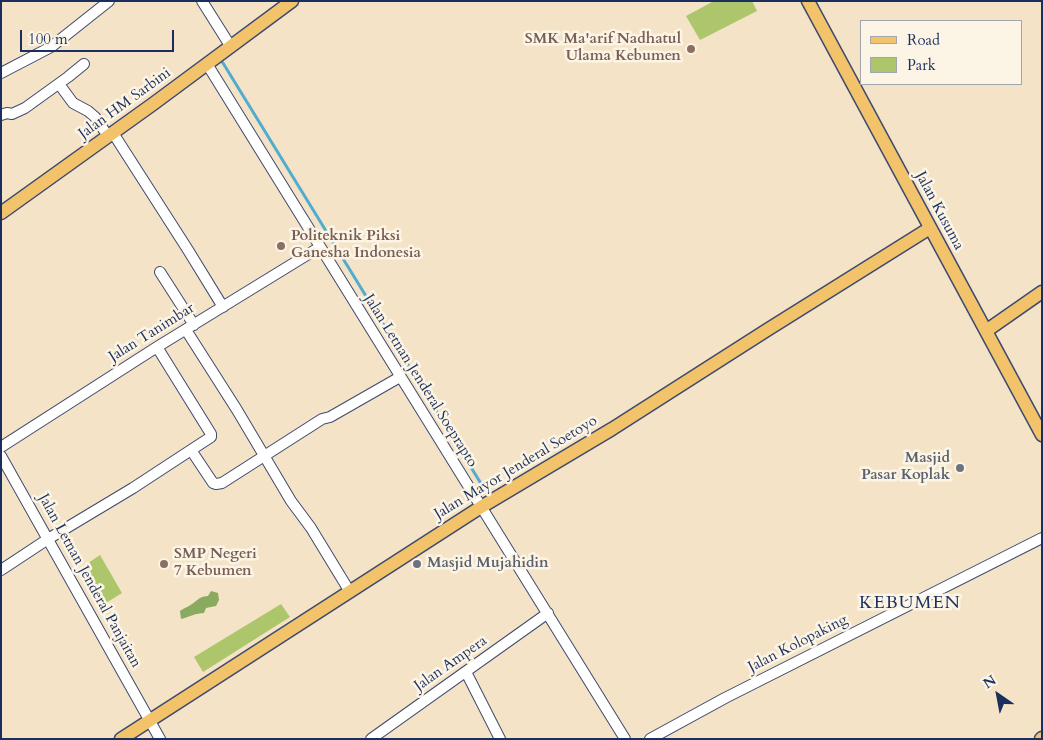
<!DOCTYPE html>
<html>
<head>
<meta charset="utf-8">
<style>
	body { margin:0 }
	#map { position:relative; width:1043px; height:740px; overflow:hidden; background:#f4e3c7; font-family:Cardo,serif }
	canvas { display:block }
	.frame { position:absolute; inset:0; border:2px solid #1b2f5e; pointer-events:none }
	.legend { position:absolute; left:860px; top:20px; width:162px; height:65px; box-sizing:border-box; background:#fcf5e5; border:1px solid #a2a6af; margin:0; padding:6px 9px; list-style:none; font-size:15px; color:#1b2f5e }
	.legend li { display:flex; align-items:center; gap:10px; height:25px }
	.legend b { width:25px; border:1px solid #a2a6af }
	.north { position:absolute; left:973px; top:670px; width:50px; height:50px; -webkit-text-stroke:4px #fcf5e5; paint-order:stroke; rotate:327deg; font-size:14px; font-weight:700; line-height:20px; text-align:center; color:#1b2f5e }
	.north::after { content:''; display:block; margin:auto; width:18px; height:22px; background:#1b2f5e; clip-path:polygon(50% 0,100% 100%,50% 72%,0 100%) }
	.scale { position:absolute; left:20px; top:30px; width:154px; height:22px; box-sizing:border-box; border:2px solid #1b2f5e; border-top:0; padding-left:6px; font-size:15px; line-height:18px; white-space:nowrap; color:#1b2f5e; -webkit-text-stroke:4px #fcf5e5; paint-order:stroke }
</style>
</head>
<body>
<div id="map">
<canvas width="1043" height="740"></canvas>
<div class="frame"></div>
<ul class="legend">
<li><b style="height:6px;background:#f2c36a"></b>Road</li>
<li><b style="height:14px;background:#adc66b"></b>Park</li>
</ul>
<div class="north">N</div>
<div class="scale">100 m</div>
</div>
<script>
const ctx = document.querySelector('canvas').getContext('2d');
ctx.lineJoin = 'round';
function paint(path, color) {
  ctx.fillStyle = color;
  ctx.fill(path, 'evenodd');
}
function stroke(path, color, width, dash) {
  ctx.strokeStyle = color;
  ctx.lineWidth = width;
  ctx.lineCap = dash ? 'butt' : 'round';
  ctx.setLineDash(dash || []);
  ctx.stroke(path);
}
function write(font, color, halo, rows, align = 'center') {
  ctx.font = font + ' Cardo,serif';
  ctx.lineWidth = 5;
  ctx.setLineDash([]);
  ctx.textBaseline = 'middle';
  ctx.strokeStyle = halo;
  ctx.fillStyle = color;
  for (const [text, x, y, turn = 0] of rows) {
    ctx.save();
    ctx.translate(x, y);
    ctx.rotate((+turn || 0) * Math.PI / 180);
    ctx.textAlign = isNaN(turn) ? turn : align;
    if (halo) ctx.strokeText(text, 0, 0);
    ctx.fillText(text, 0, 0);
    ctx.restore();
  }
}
const green = new Path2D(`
	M714 1H752L757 11 700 40 686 16Z
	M100 555 122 593 101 606 79 569Z
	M281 604 290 617 203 672 194 657Z`);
const forest = new Path2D(`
	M211 591 218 593 219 600 216 606 206 608 204 613C196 613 189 617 181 619L180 611C184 608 188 607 192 604 198 600 200 596 208 596Z`);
const stream = new Path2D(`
	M218 58 223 63 488 495`);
const minor = new Path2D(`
	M202 1 231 47
	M207 64 625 739
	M1 73 51 47 109 1
	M59 84 73 103 88 111 95 117 108 136
	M1 115 7 113 12 114 25 108 68 77 84 64
	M113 133 188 250 223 307
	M160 272 194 325
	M186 330 237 410 291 501 311 528 350 592
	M157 347 211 434V437L191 450
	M1 447 157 347 320 247
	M1 456 160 739
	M1 570 48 539 133 488 191 450 213 483 216 484 222 483 322 419 330 417 400 377
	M466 672 500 739
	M371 739 548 613
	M650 739 725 698 1042 538`);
const major = new Path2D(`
	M808 1 1042 435
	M1 213 153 104 292 1
	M986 331 1042 292
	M121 739 481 507 612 429 767 330 930 228
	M1041 739 1042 738`);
const markers = [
	[691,49,5,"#8d6e63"],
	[281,246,5,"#8d6e63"],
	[960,468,5,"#6b7280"],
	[164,564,5,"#8d6e63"],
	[417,564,5,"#6b7280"]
];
const educationNames = [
	["SMK Ma'arif Nadhatul",681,40,"right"],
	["Ulama Kebumen",681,57,"right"],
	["Politeknik Piksi",291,237],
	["Ganesha Indonesia",291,254],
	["SMP Negeri",174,555],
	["7 Kebumen",174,572]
];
const streetNames = [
	["Jalan HM Sarbini",125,104,-36],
	["Jalan Kusuma",939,211,62],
	["Jalan Tanimbar",152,333,-32],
	["Jalan Letnan Jenderal Soeprapto",420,381,58],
	["Jalan Mayor Jenderal Soetoyo",516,468,-31],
	["Jalan Letnan Jenderal Panjaitan",89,581,61],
	["Jalan Kolopaking",798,644,-27],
	["Jalan Ampera",451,664,-35]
];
const worshipNames = [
	["Masjid",950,459],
	["Pasar Koplak",950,476],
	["Masjid Mujahidin",427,564,"left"]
];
const quarterNames = [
	["KEBUMEN",910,604]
];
paint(green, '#adc66b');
paint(forest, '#8aab5f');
stroke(stream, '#51accf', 3);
stroke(minor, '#3c4a6e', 12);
stroke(major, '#3c4a6e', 15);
stroke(minor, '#fff', 10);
stroke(major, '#f2c36a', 12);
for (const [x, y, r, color] of markers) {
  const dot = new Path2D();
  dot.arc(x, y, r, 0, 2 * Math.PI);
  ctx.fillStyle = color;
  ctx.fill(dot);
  stroke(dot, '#fcf5e5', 2);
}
write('bold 15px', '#785e54', '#fcf5e5', educationNames, 'left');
write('15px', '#1b2f5e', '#fcf5e5', streetNames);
write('bold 15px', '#5b616d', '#fcf5e5', worshipNames, 'right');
ctx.letterSpacing = '1px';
write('18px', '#1b2f5e', '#fcf5e5', quarterNames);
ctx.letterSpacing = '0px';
</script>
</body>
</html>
